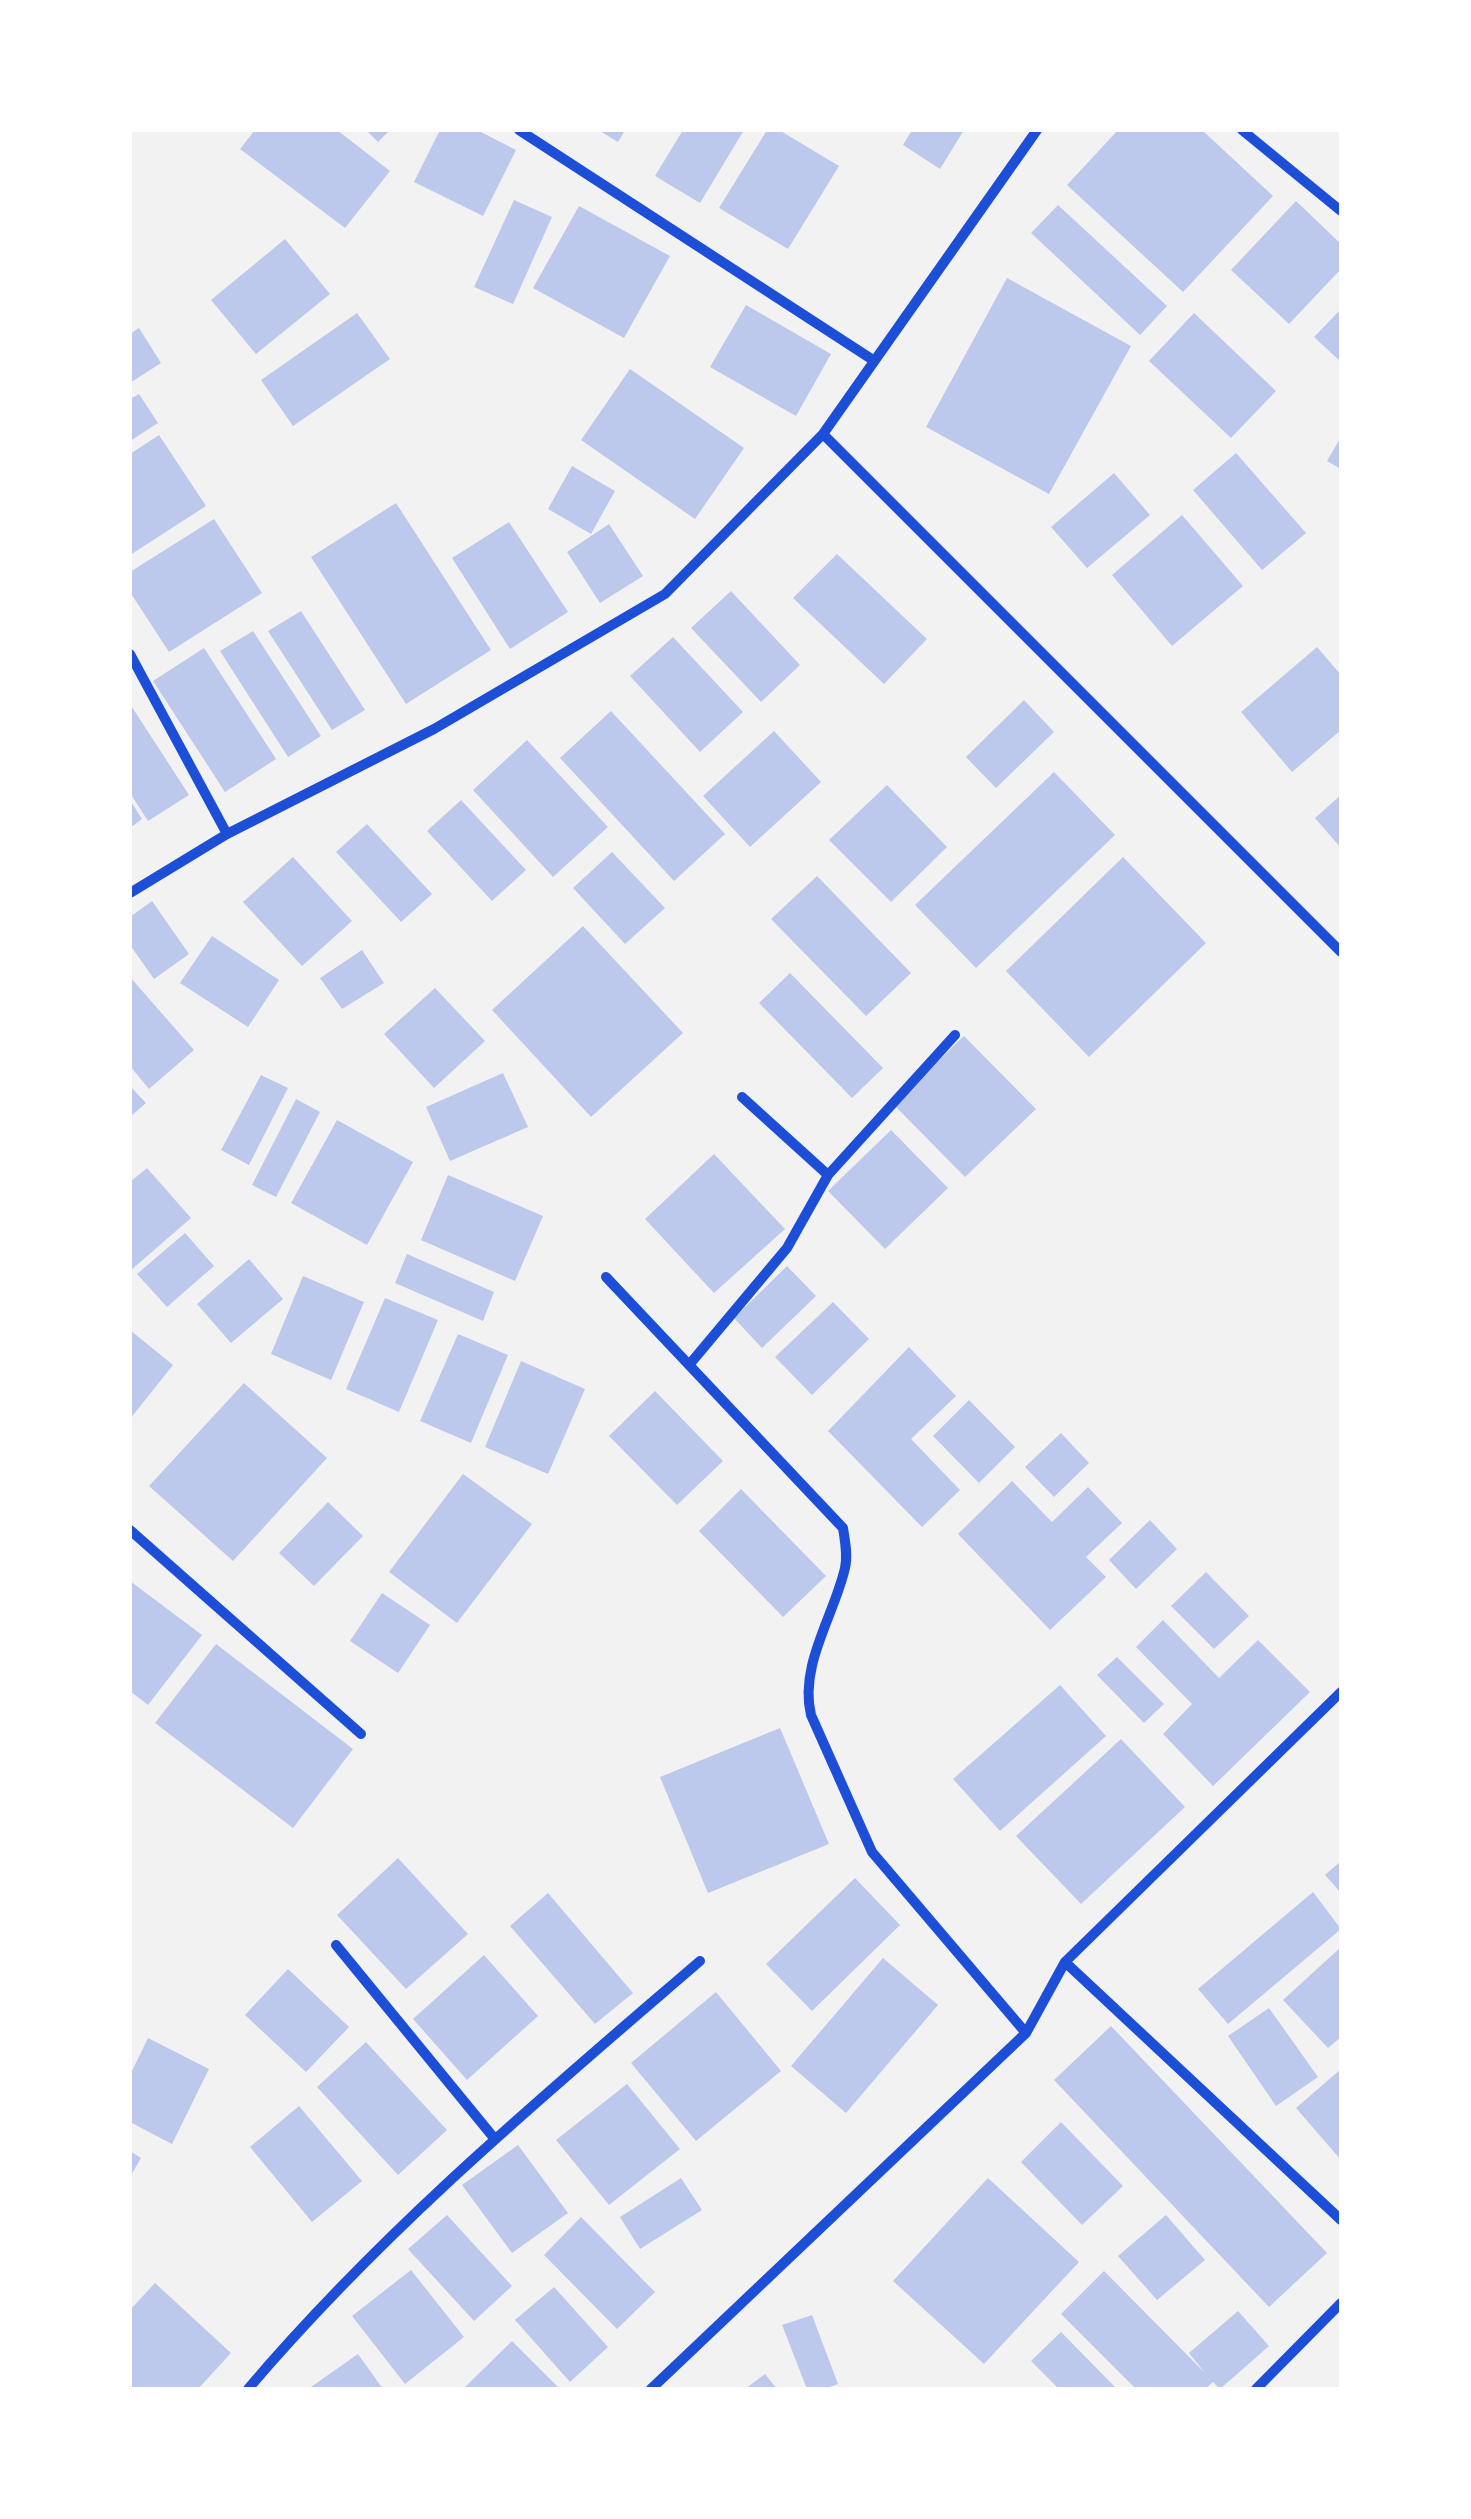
<!DOCTYPE html>
<html>
<head>
<meta charset="utf-8">
<style>
	body { margin:0 }
	#map { position:relative; width:1471px; height:2519px; overflow:hidden; background:#f2f2f2; font-family:"Nunito Sans",sans-serif }
	canvas { display:block }
	.frame { position:absolute; inset:0; border:132px solid #fff; pointer-events:none }
</style>
</head>
<body>
<div id="map">
<canvas width="1471" height="2519"></canvas>
<div class="frame"></div>
</div>
<script>
const ctx = document.querySelector('canvas').getContext('2d');
ctx.lineJoin = 'round';
function paint(path, color) {
  ctx.fillStyle = color;
  ctx.fill(path, 'evenodd');
}
function stroke(path, color, width, dash) {
  ctx.strokeStyle = color;
  ctx.lineWidth = width;
  ctx.lineCap = dash ? 'butt' : 'round';
  ctx.setLineDash(dash || []);
  ctx.stroke(path);
}
const building = new Path2D(`
	M255 130H337L390 171 345 228 240 149Z
	M366 130H390L378 142Z
	M440 130H477L516 150 483 216 414 182Z
	M598 130H625L618 142Z
	M683 130H744L700 203 655 176Z
	M767 130H779L839 166 788 249 719 208Z
	M912 130H964L940 169 903 145Z
	M1118 130H1202L1273 196 1183 292 1067 185Z
	M514 200 552 217 513 304 474 287Z
	M1296 201 1341 244V269L1289 324 1231 270Z
	M1058 205 1167 306 1140 335 1031 233Z
	M579 206 670 256 624 338 533 288Z
	M285 239 330 294 256 354 211 300Z
	M1007 278 1131 346 1049 494 926 427Z
	M746 305 831 354 796 416 710 367Z
	M1341 309V362L1314 337Z
	M357 313 390 359 293 426 261 380Z
	M1194 313 1276 391 1231 438 1149 361Z
	M139 328 161 363 130 383V334Z
	M630 369 744 448 695 519 581 440Z
	M139 394 158 423 130 441V399Z
	M159 435 206 506 130 555V454Z
	M1341 437V469L1327 461Z
	M1236 453 1306 533 1262 570 1193 490Z
	M572 466 615 491 591 534 548 509Z
	M1114 473 1150 515 1087 568 1051 527Z
	M396 503 491 650 406 704 311 557Z
	M1182 515 1243 586 1172 646 1112 575Z
	M214 519 262 593 169 652 130 592V572Z
	M509 522 568 612 510 649 452 558Z
	M609 524 643 576 600 603 567 552Z
	M837 554 927 639 884 684 793 598Z
	M731 591 800 665 761 702 691 628Z
	M301 611 365 710 332 730 268 631Z
	M253 631 321 736 288 757 220 651Z
	M673 637 743 712 700 752 630 676Z
	M1317 647 1341 675V730L1292 772 1241 712Z
	M204 648 276 759 225 792 153 681Z
	M1024 700 1054 732 996 788 966 757Z
	M130 704 189 795 148 821 130 793Z
	M611 711 725 834 674 881 560 758Z
	M774 731 821 782 750 847 703 796Z
	M527 740 608 827 553 877 473 790Z
	M1054 772 1115 835 976 968 915 905Z
	M887 785 947 847 891 902 829 840Z
	M1341 795V848L1315 818Z
	M130 800 142 819 130 828Z
	M461 800 526 870 492 901 427 831Z
	M367 824 432 894 401 922 336 852Z
	M612 852 665 908 625 944 573 888Z
	M293 857 352 921 302 966 243 902Z
	M1123 857 1206 943 1089 1057 1006 971Z
	M817 876 911 973 866 1016 771 919Z
	M152 901 189 954 154 979 130 945V917Z
	M583 926 683 1033 591 1117 492 1010Z
	M212 936 279 980 248 1027 180 983Z
	M362 950 384 983 342 1009 320 978Z
	M790 973 883 1068 852 1098 759 1003Z
	M130 977 194 1050 149 1089 130 1066Z
	M435 988 485 1041 434 1088 384 1034Z
	M964 1036 1036 1109 965 1177 893 1104Z
	M503 1073 528 1127 450 1161 426 1107Z
	M261 1075 288 1088 249 1165 221 1150Z
	M130 1086 146 1103 130 1117Z
	M296 1099 320 1112 276 1197 252 1185Z
	M337 1120 413 1162 367 1245 291 1203Z
	M891 1130 948 1188 885 1249 828 1191Z
	M714 1154 785 1229 714 1293 645 1219Z
	M147 1168 191 1218 130 1271V1182Z
	M448 1175 543 1216 515 1281 421 1240Z
	M185 1233 214 1266 167 1307 137 1274Z
	M407 1254 494 1292 483 1321 395 1283Z
	M249 1259 283 1299 231 1343 197 1304Z
	M787 1266 816 1296 762 1348 734 1318Z
	M303 1276 364 1302 331 1380 271 1354Z
	M385 1298 438 1320 399 1412 346 1389Z
	M833 1302 869 1339 812 1395 775 1357Z
	M130 1330 173 1365 130 1419Z
	M458 1334 508 1355 471 1443 420 1421Z
	M909 1347 956 1396 911 1439 960 1490 922 1527 828 1431Z
	M521 1361 585 1389 548 1474 485 1447Z
	M244 1383 327 1458 233 1561 149 1486Z
	M655 1391 723 1461 677 1505 609 1436Z
	M969 1400 1015 1447 979 1483 933 1436Z
	M1061 1433 1089 1463 1054 1497 1025 1467Z
	M463 1474 532 1524 457 1623 389 1572Z
	M1012 1481 1052 1522 1088 1487 1122 1523 1086 1557 1106 1577 1050 1630 958 1534Z
	M741 1489 826 1576 783 1617 699 1531Z
	M328 1502 363 1536 314 1586 279 1553Z
	M1150 1520 1177 1549 1136 1589 1109 1560Z
	M1206 1572 1249 1616 1214 1649 1171 1606Z
	M130 1581 202 1635 148 1705 130 1691Z
	M382 1593 430 1625 398 1673 350 1641Z
	M1163 1620 1219 1678 1258 1640 1310 1692 1213 1786 1163 1734 1192 1704 1136 1647Z
	M216 1644 353 1749 293 1828 155 1723Z
	M1117 1657 1164 1704 1144 1723 1097 1675Z
	M1060 1685 1106 1736 1000 1831 953 1779Z
	M780 1728 829 1844 708 1893 660 1777Z
	M1121 1739 1185 1807 1081 1904 1016 1836Z
	M398 1858 468 1934 406 1989 337 1915Z
	M1341 1861V1893L1325 1875Z
	M855 1878 900 1925 812 2011 766 1964Z
	M1313 1892 1341 1929 1228 2024 1198 1989Z
	M548 1893 633 1993 595 2024 510 1926Z
	M1341 1947V2037L1328 2048 1283 2000Z
	M484 1955 538 2016 467 2080 413 2019Z
	M883 1958 938 2005 846 2113 791 2066Z
	M288 1969 349 2027 306 2072 245 2015Z
	M716 1992 781 2071 696 2141 631 2063Z
	M1269 2008 1318 2077 1276 2106 1228 2036Z
	M1111 2026 1327 2253 1269 2307 1054 2080Z
	M148 2038 209 2069 172 2144 130 2122V2075Z
	M366 2042 447 2130 398 2175 317 2087Z
	M1341 2069V2160L1296 2108Z
	M627 2084 680 2149 609 2205 556 2140Z
	M299 2106 362 2181 312 2222 250 2147Z
	M1061 2122 1123 2186 1082 2225 1021 2162Z
	M518 2145 568 2213 512 2253 462 2185Z
	M130 2151 141 2158 130 2177Z
	M681 2178 702 2210 640 2249 620 2217Z
	M988 2178 1079 2262 984 2364 893 2281Z
	M447 2215 512 2286 474 2321 408 2249Z
	M1166 2215 1205 2260 1157 2300 1118 2256Z
	M581 2217 655 2292 617 2329 544 2255Z
	M411 2270 464 2337 405 2384 352 2316Z
	M1104 2271 1205 2373 1189 2353 1238 2311 1269 2346 1220 2389 1213 2382 1205 2389H1136L1061 2314Z
	M155 2283 231 2353 198 2389H130V2310Z
	M554 2287 608 2347 570 2382 515 2320Z
	M812 2315 838 2384 824 2389H807L782 2325Z
	M1061 2332 1117 2389H1059L1031 2361Z
	M512 2341 560 2389H463Z
	M358 2354 383 2389H308Z
	M765 2374 777 2389H745Z`);
const minor = new Path2D(`
	M519 130 873 360
	M1037 130 823 434 1341 952
	M1242 130 1341 211
	M130 654 227 834
	M130 893 227 834 434 729 665 594 823 434
	M742 1097 828 1175
	M606 1277 843 1528C845 1541 848 1555 845 1568 834 1616 799 1665 811 1715L872 1852 1026 2033
	M689 1365 787 1248 828 1175 955 1035
	M130 1530 361 1734
	M336 1945 494 2138
	M1065 1962 1341 2220
	M248 2389C383 2230 542 2097 700 1961
	M651 2389 1026 2033 1065 1962 1341 1692
	M1256 2389 1341 2303`);
paint(building, '#bdc9ec');
stroke(minor, '#1d4ed8', 10);
</script>
</body>
</html>
